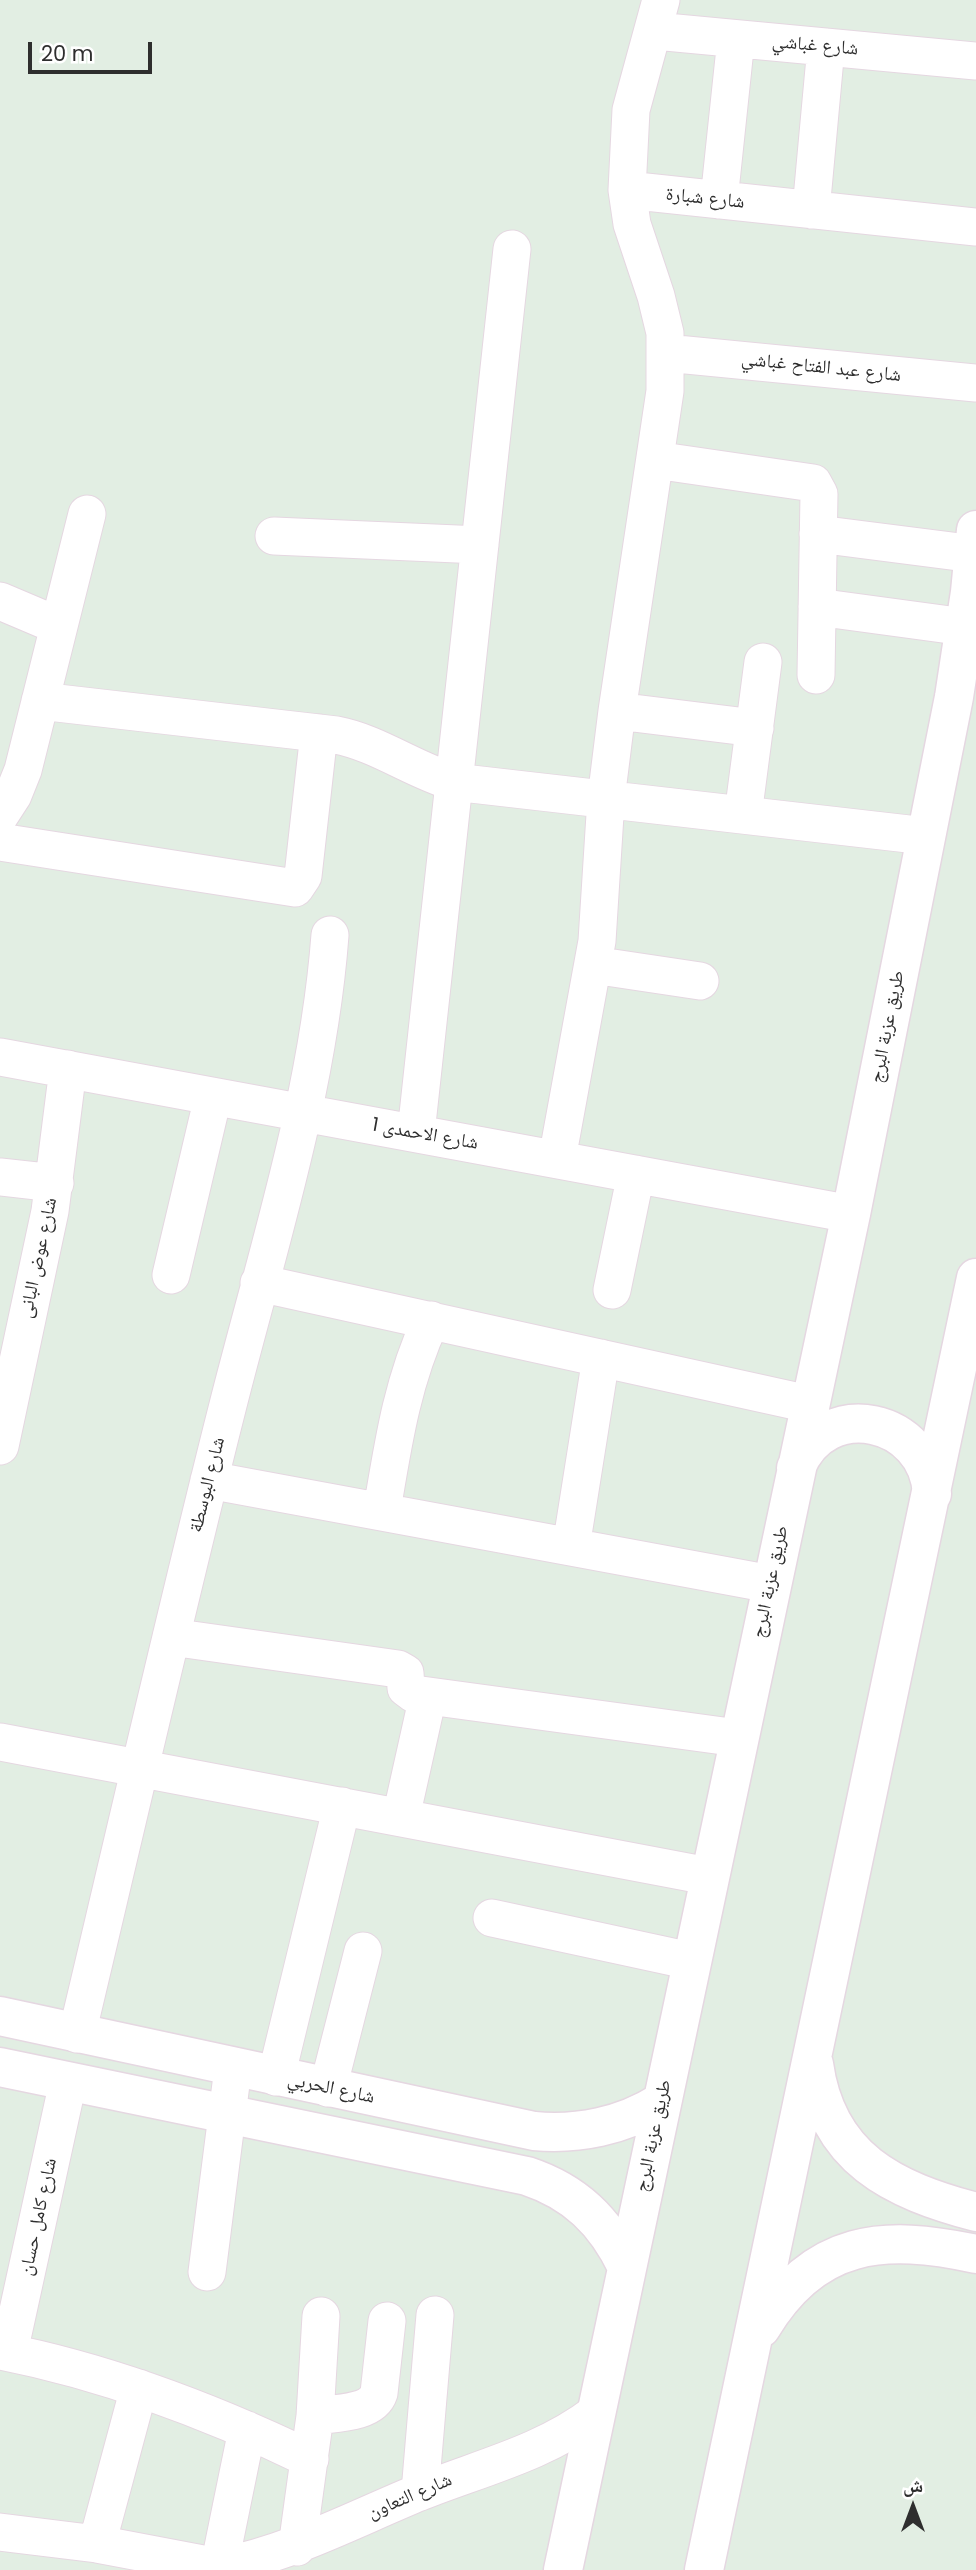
<!DOCTYPE html>
<html>
<head>
<meta charset="utf-8">
<style>
	body { margin:0 }
	#map { position:relative; width:976px; height:2570px; overflow:hidden; background:#e2eee3; font-family:Poppins,"Noto Naskh Arabic",sans-serif }
	canvas { display:block }
	.north { position:absolute; left:878px; top:2472px; width:70px; height:70px; -webkit-text-stroke:5px #fff; paint-order:stroke; rotate:0deg; font-size:19px; font-weight:700; line-height:28px; text-align:center; color:#2e2e2e }
	.north::after { content:''; display:block; margin:auto; width:24px; height:32px; background:#2e2e2e; clip-path:polygon(50% 0,100% 100%,50% 72%,0 100%) }
	.scale { position:absolute; left:28px; top:42px; width:124px; height:32px; box-sizing:border-box; border:4px solid #2e2e2e; border-top:0; padding-left:9px; font-size:21px; line-height:24px; white-space:nowrap; color:#2e2e2e; -webkit-text-stroke:5px #fff; paint-order:stroke }
</style>
</head>
<body>
<div id="map">
<canvas width="976" height="2570"></canvas>
<div class="north">ش</div>
<div class="scale">20 m</div>
</div>
<script>
const ctx = document.querySelector('canvas').getContext('2d');
ctx.lineJoin = 'round';
function stroke(path, color, width, dash) {
  ctx.strokeStyle = color;
  ctx.lineWidth = width;
  ctx.lineCap = dash ? 'butt' : 'round';
  ctx.setLineDash(dash || []);
  ctx.stroke(path);
}
function write(font, color, halo, rows, align = 'center') {
  ctx.font = font + ' Poppins,"Noto Naskh Arabic",sans-serif';
  ctx.lineWidth = 7;
  ctx.setLineDash([]);
  ctx.textBaseline = 'middle';
  ctx.strokeStyle = halo;
  ctx.fillStyle = color;
  for (const [text, x, y, turn = 0] of rows) {
    ctx.save();
    ctx.translate(x, y);
    ctx.rotate((+turn || 0) * Math.PI / 180);
    ctx.textAlign = isNaN(turn) ? turn : align;
    if (halo) ctx.strokeText(text, 0, 0);
    ctx.fillText(text, 0, 0);
    ctx.restore();
  }
}
const minor = new Path2D(`
	M661 0 631 110 627 190 976 227
	M655 31 976 61
	M719 200 736 39
	M811 210 826 47
	M666 353 976 383
	M655 460 813 483 819 494 816 675
	M818 534 974 554
	M274 536 480 545
	M0 601 59 626
	M817 607 965 627
	M40 701 336 735C378 743 413 770 454 782L926 836
	M617 711 755 728
	M0 815 13 795 23 770 87 514
	M743 815 763 662
	M0 842 295 888 303 876 319 733
	M593 965 700 981
	M0 1057 851 1214
	M416 1133 512 249
	M557 1159 597 941 606 799 617 711 665 391V333L656 296 632 224 627 190
	M0 1177 55 1183
	M171 1275 213 1097
	M259 1283 809 1404
	M612 1290 636 1174
	M0 1446 50 1211 68 1069
	M209 1480 771 1584
	M382 1510C393 1444 402 1382 431 1320
	M571 1547 601 1358
	M171 1637 398 1669 405 1673 406 1688 414 1694 738 1738
	M0 1742 708 1876
	M401 1817 428 1696
	M492 1918 691 1961
	M77 2034C127 1824 175 1614 228 1405 267 1251 318 1095 330 935
	M276 2077 342 1806
	M328 2088 363 1951
	M207 2272 233 2068
	M0 2351C108 2372 212 2412 310 2459
	M9 2352 68 2082
	M315 2416C334 2413 372 2414 379 2393L387 2321
	M420 2492 435 2315
	M0 2532 97 2544 234 2570
	M97 2544 139 2388
	M297 2547 315 2416 321 2316
	M219 2567C291 2553 352 2520 420 2492 480 2468 544 2453 596 2413
	M219 2567 247 2430`);
const tertiary = new Path2D(`
	M796 1468C825 1395 928 1418 932 1494
	M0 2016 534 2131C578 2135 623 2126 661 2102
	M814 2064C827 2159 893 2190 976 2212
	M0 2067 527 2176C575 2192 605 2221 627 2267
	M761 2328C814 2239 884 2234 976 2254
	M563 2570 851 1214 954 697 970 592 976 530
	M704 2570 976 1278`);
const streetNames = [
	["شارع غباشي",815,46,5],
	["شارع شبارة",705,199,6],
	["شارع عبد الفتاح غباشي",821,368,6],
	["طريق عزبة البرج",888,1027,-79],
	["شارع الاحمدى 1",425,1135,10],
	["شارع عوض البانى",39,1258,-78],
	["شارع البوسطة",208,1485,-76],
	["طريق عزبة البرج",771,1582,-78],
	["شارع الحربي",331,2089,12],
	["طريق عزبة البرج",654,2136,-78],
	["شارع كامل حسان",39,2217,-78],
	["شارع التعاون",410,2497,-23]
];
stroke(minor, '#e5d7e1', 39);
stroke(tertiary, '#e5d7e1', 41);
stroke(minor, '#fff', 37);
stroke(tertiary, '#fff', 38);
write('19px', '#2e2e2e', '#fff', streetNames);
</script>
</body>
</html>
